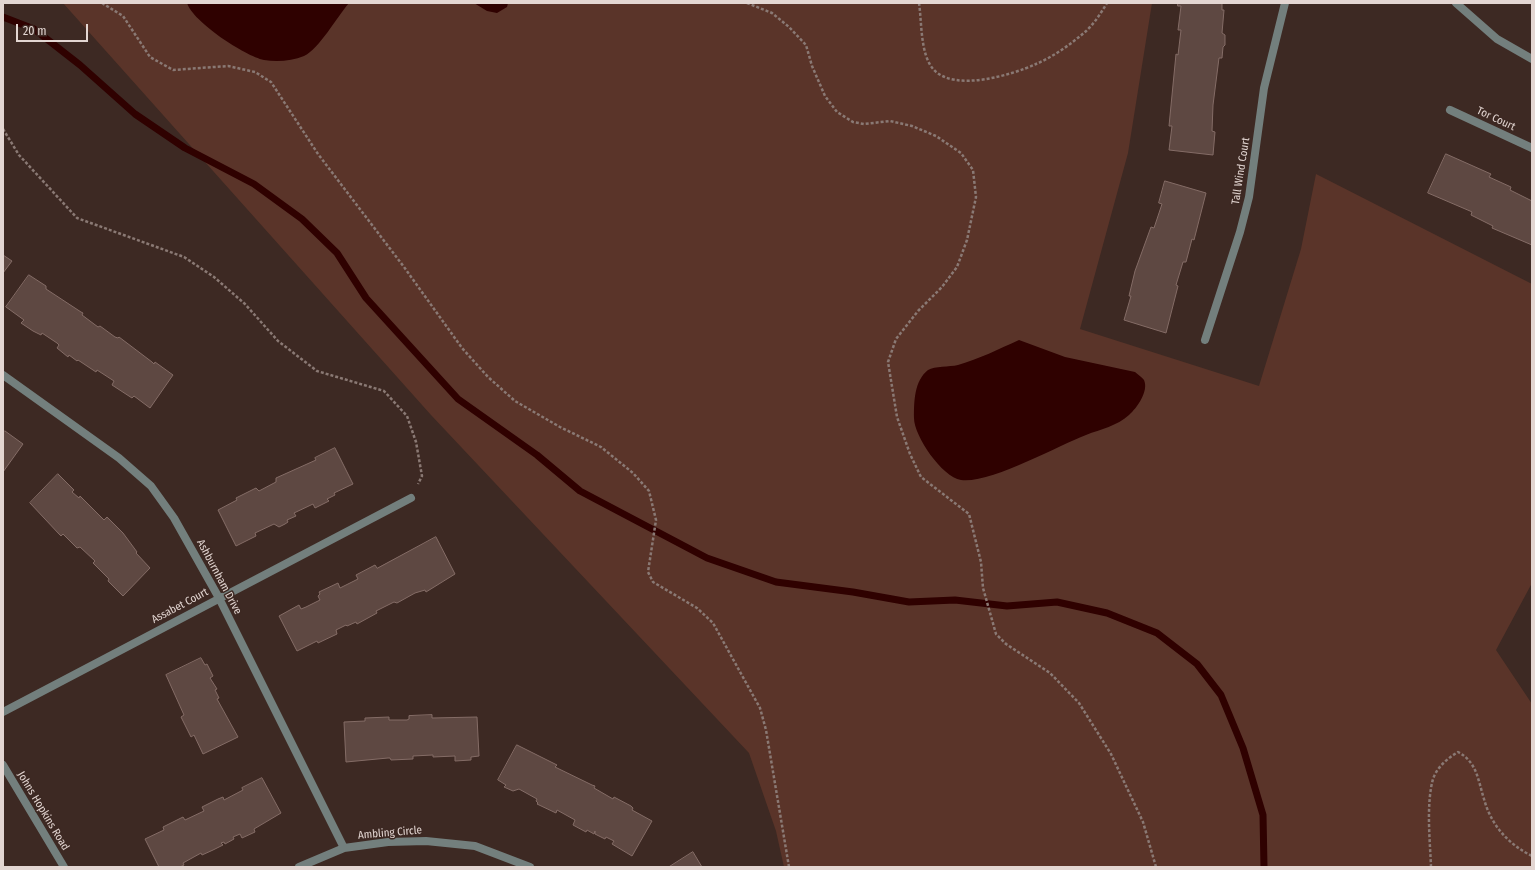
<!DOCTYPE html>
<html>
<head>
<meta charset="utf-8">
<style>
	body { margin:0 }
	#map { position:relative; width:1535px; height:870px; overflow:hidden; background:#3d2923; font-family:"Fira Sans Condensed",sans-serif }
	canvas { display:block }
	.frame { position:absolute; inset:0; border:4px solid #e3d6d2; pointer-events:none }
	.scale { position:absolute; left:16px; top:24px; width:72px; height:18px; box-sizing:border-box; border:2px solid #e3d6d2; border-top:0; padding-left:5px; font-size:12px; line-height:14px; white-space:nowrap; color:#e3d6d2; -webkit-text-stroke:3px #3d2923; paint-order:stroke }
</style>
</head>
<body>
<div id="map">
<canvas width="1535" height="870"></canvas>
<div class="frame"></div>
<div class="scale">20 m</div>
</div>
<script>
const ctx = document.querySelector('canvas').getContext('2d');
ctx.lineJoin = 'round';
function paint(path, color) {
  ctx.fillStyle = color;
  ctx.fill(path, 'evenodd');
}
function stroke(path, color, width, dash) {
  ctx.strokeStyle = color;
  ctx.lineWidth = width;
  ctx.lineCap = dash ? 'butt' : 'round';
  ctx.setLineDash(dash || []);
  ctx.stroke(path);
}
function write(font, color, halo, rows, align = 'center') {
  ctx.font = font + ' "Fira Sans Condensed",sans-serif';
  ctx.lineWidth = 3;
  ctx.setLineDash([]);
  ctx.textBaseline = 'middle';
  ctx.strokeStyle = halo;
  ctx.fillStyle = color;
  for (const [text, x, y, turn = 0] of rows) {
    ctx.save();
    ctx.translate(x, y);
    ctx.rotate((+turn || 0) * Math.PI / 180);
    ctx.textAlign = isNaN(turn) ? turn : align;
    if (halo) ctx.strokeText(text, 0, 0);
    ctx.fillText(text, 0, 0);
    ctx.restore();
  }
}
const green = new Path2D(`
	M63 3H1152L1128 153 1080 329 1259 386 1301 249 1316 174 1532 284V583L1496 650 1532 704V867H784L776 831 749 753 431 415Z`);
const water = new Path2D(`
	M187 3H349C337 17 319 49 304 56 292 61 277 62 264 60 245 56 193 22 187 3Z
	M474 3H508L507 7 497 13 487 11Z
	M1019 340 1065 357 1135 372C1138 375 1142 377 1144 380 1149 391 1137 408 1129 415 1117 426 1101 429 1086 435 1057 446 990 484 961 480 942 477 914 436 914 418 914 402 914 381 928 370 935 366 949 367 958 365 979 359 999 349 1019 340Z`);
const stream = new Path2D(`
	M3 17 34 29 80 65 135 114 185 148 254 184 302 219 337 253 366 298 458 399 537 455 580 491 707 558 776 582 853 592 909 602 955 600 1007 606 1057 602 1107 613 1157 633 1197 664 1221 695 1243 748 1263 815 1264 867`);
const building = new Path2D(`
	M1178 3H1222V10H1224L1222 33 1225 35V45L1223 47 1222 58H1219L1213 105 1212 131 1215 132 1213 155 1169 150 1172 126H1169L1176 54 1178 55 1181 30H1178L1181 6H1178Z
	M1446 154 1491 174 1489 177 1511 187 1510 190 1532 201V245L1492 228 1493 226 1471 215 1472 212 1470 211 1428 193Z
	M1165 181 1206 193 1194 240 1192 239 1186 262H1183L1176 285 1178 286 1166 333 1124 320 1131 296H1129L1135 271 1151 227 1154 228 1162 204 1159 203Z
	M3 255 12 261 3 273Z
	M29 275 46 286V289L81 312 83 313 82 315 98 327 100 326 115 337 118 338 119 337 152 362 154 364 155 362 173 375 150 408 134 396 132 398 112 385 114 381 97 370 96 372 78 360 77 361 69 355 68 357 57 348 59 345 57 343 42 333 41 335 33 331 21 323 24 320 6 307Z
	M5 431 23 444 3 472V433Z
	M335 448 353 484 334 493 335 495 327 499 329 501 315 508 313 504 294 513 296 516 287 520 288 522 285 524 279 527 274 524 255 533 256 536 236 546 218 510 237 500 236 498 256 488 259 491 276 482V478L316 460 315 458Z
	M58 474 74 490 72 492 79 498 80 496 104 520 107 517 123 533 137 552 136 553 150 568 123 596 108 581 109 579 93 563 95 561 80 547 77 548 63 534 61 536 59 534 30 503Z
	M436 537 455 574 426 592 425 590 415 593 397 603 394 602 376 611 377 613 357 624 356 622 347 626 346 625 336 630 337 634 318 643 317 641 297 651 279 616 299 605 301 609 306 607 320 600 318 596 320 594 319 592 338 583 340 588 358 579 356 575 375 565 377 568Z
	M201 658 205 665 207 664 213 676 210 678 217 689 215 690 219 698 217 699 238 737 203 754 194 735 191 737 181 717 184 715 166 675Z
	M432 715V718L477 717 479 756 471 757V760L455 761V756L433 757V755L413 756V759L391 760 390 758H388L346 762 344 722 365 721V718L389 717V720H407L409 719V716Z
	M517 745 557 765 555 767 592 785 595 786 594 788 613 799 614 797 631 806 633 808 632 810 652 821 632 856 612 844 614 841 606 837 605 839 595 834V831L594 834 587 830 586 832 573 825 575 820 557 810 556 813 537 804 538 803 536 801 537 799 519 789 513 791 504 787 506 785 498 780Z
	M262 778 281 813 254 829 255 832 242 838 240 834 233 837 234 839 225 844 224 842 221 843 223 845 213 850 202 855 201 853 183 863 184 865 180 867H159L145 839 164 830 163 827 183 817 185 820 204 811 202 807 218 799 223 797 224 800 243 790 242 788Z
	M693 852 702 867H669Z`);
const path = new Path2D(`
	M102 3 123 16 150 57 173 70 228 66 255 72 271 82 318 154 404 267 462 348 488 377 515 401 560 427 601 447 633 473 649 491 656 520 648 572 653 582 697 608 713 623 760 708 766 730 789 867
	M747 3 772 13 789 27 806 45 812 66 825 96 837 112 853 122 864 124 890 121 912 126 936 136 961 153 973 170 976 197 967 240 957 267 942 287 918 311 896 339 888 362 897 417 910 454 921 477 969 514 981 562 983 588 996 634 1006 644 1050 673 1079 703 1111 754 1143 822 1156 867
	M919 3C922 23 920 55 934 70 955 92 1012 75 1036 64 1053 57 1071 44 1085 32 1094 24 1101 13 1107 3
	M3 129 19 155 77 218 184 257 214 277 245 304 278 341 317 371 384 391 407 416 416 442 422 476 418 484
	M1431 867C1430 841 1426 804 1433 779 1437 767 1448 758 1458 752 1477 762 1478 780 1484 799 1491 825 1508 844 1532 856`);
const minor = new Path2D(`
	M1456 3 1497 39 1532 59
	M1450 110 1532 148
	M1205 340 1240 232 1249 197 1264 88 1285 3
	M3 375 119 458 151 486 174 518 219 598 344 848
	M3 712 411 498
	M299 867 344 848 388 842 426 841 475 846 530 867`);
const tertiary = new Path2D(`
	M3 765 64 867`);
const streetNames = [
	["Tor Court",1496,119,25],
	["Tall Wind Court",1241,171,-81],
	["Ashburnham Drive",219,577,62],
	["Assabet Court",180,606,-28],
	["Johns Hopkins Road",43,811,59],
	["Ambling Circle",390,833,-5]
];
paint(green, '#5a3429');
paint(water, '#2f0100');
stroke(stream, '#2f0100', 7);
paint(building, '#5e4842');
stroke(building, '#846c66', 1);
stroke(path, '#8a7974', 2.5, [3, 2]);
stroke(minor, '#737f7d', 8);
stroke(tertiary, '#737f7d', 8);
write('11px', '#e3d6d2', '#3d2923', streetNames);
</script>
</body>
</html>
